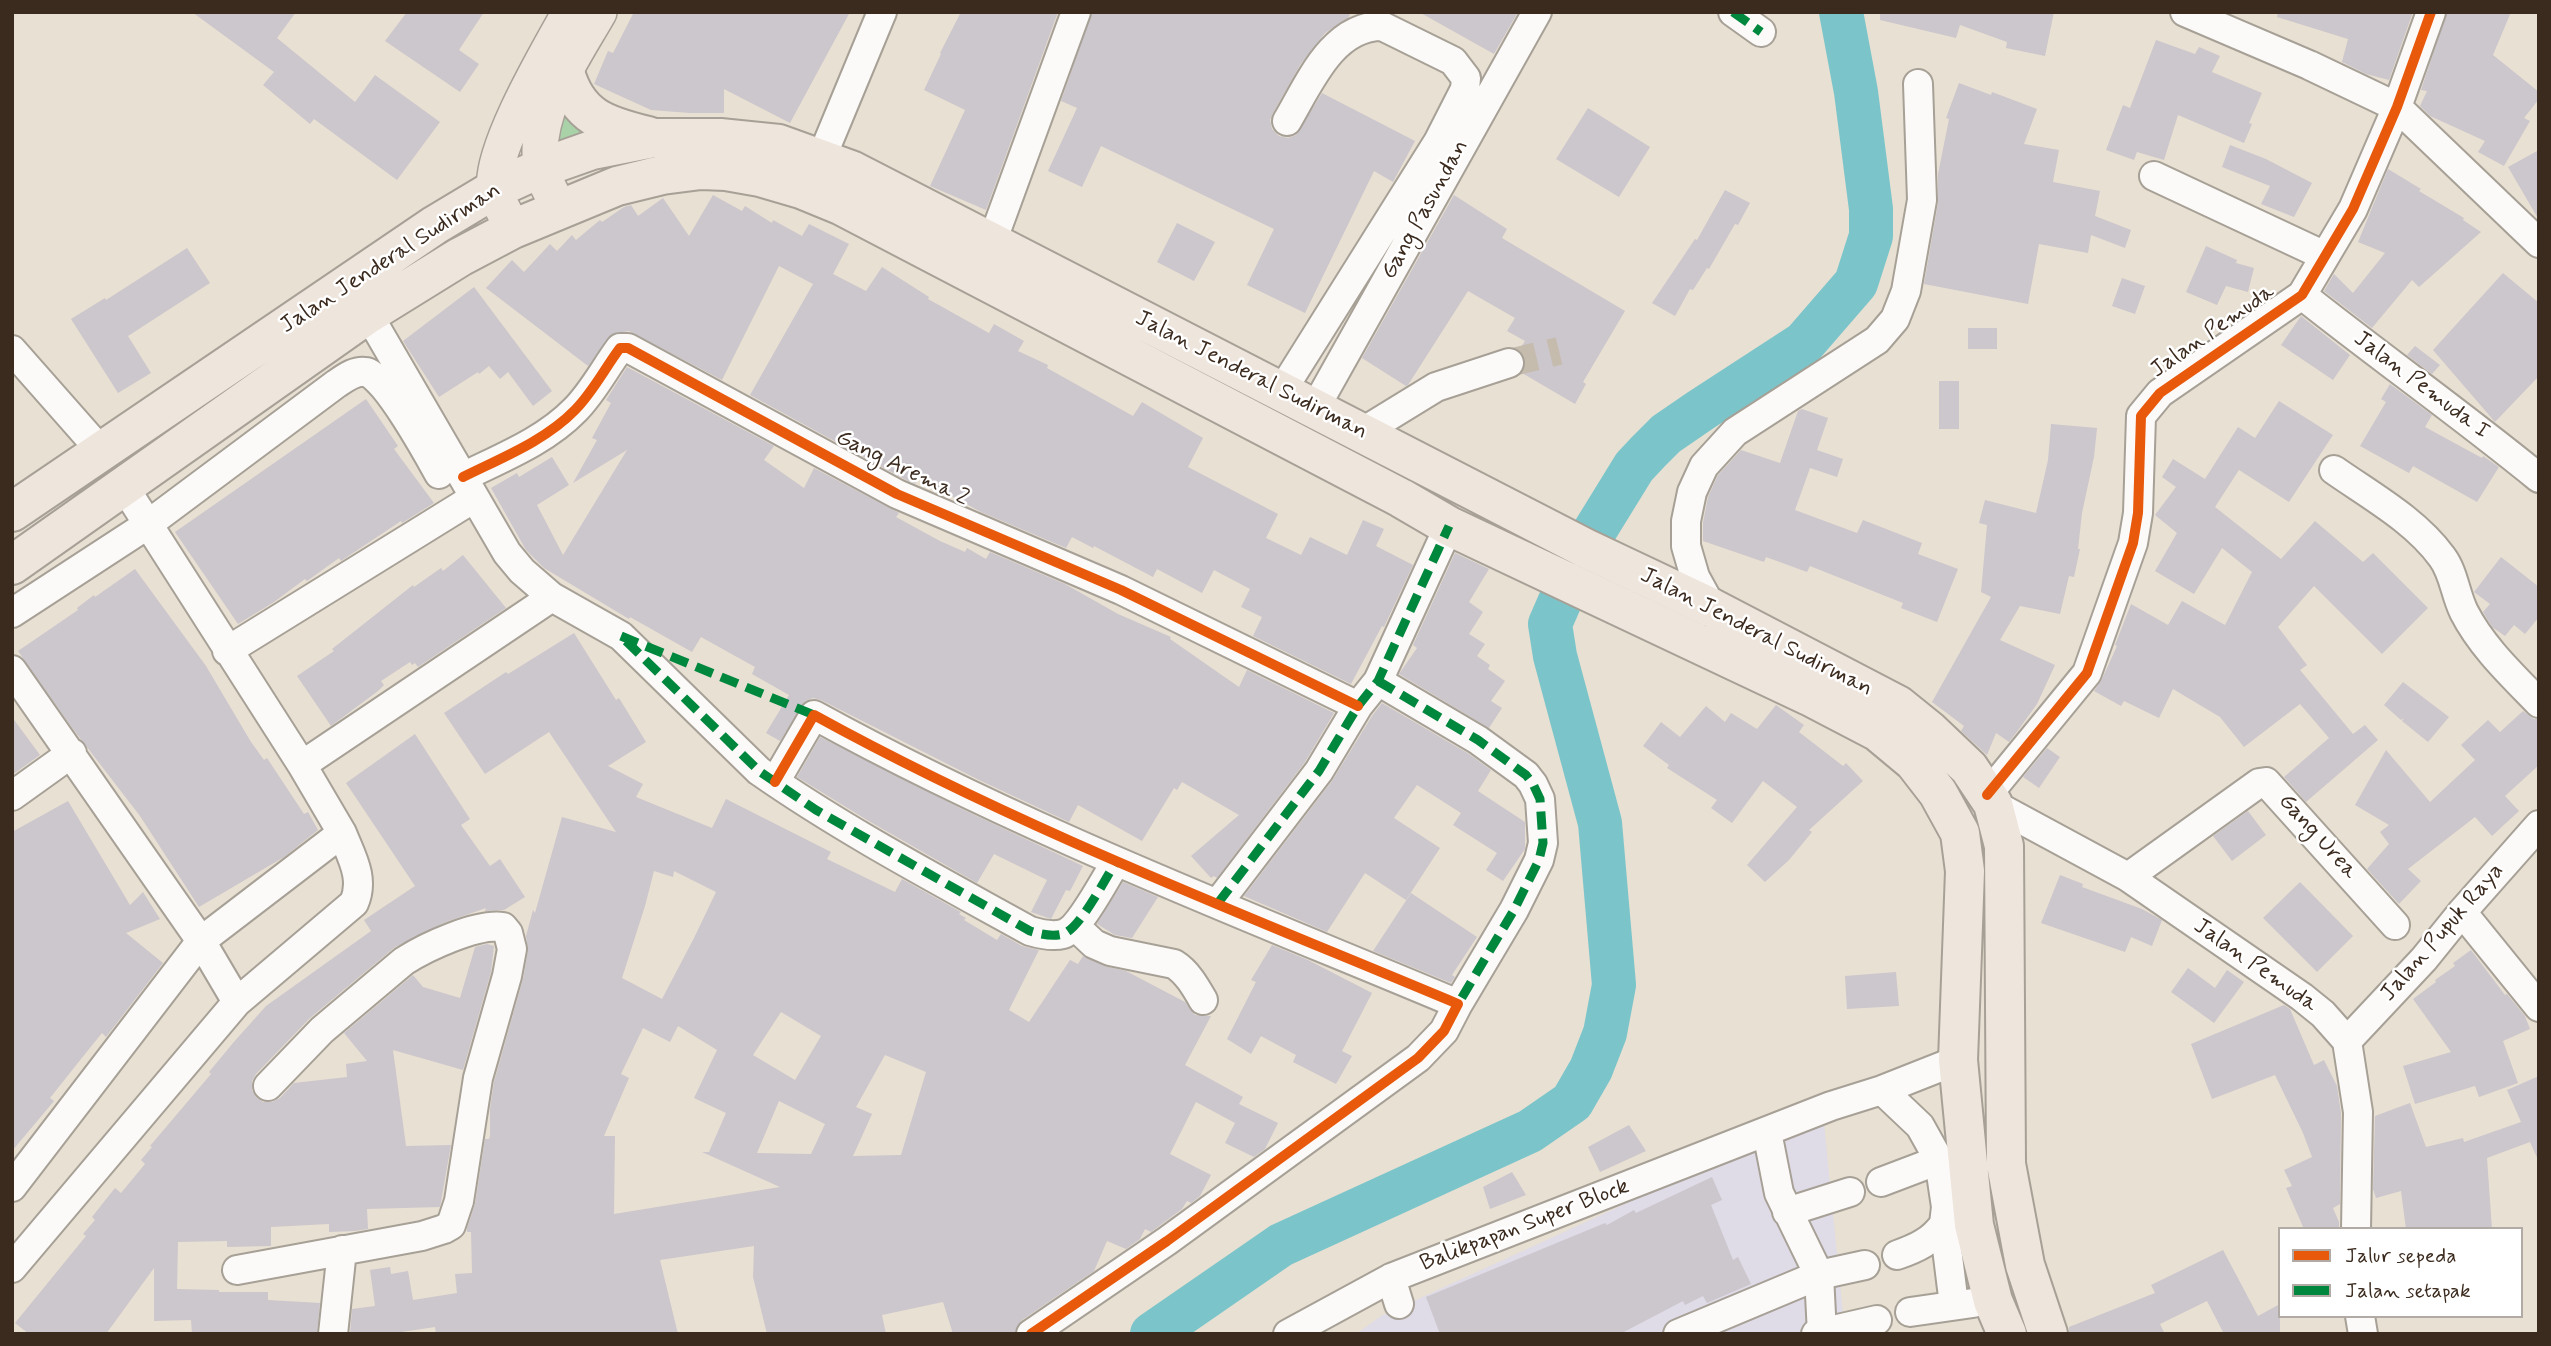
<!DOCTYPE html>
<html>
<head>
<meta charset="utf-8">
<style>
	body { margin:0 }
	#map { position:relative; width:2551px; height:1346px; overflow:hidden; background:#e8e0d2; font-family:Mynerve,sans-serif }
	canvas { display:block }
	.frame { position:absolute; inset:0; border:14px solid #3b2a1e; pointer-events:none }
	.legend { position:absolute; left:2278px; top:1227px; width:245px; height:91px; box-sizing:border-box; background:#fff; border:2px solid #b1aaa5; margin:0; padding:9px 12px; list-style:none; font-size:21px; color:#3b2a1e }
	.legend li { display:flex; align-items:center; gap:14px; height:35px }
	.legend b { width:35px; border:2px solid #b1aaa5 }
</style>
</head>
<body>
<div id="map">
<canvas width="2551" height="1346"></canvas>
<div class="frame"></div>
<ul class="legend">
<li><b style="height:9px;background:#e8590c"></b>Jalur sepeda</li>
<li><b style="height:9px;background:#00873e"></b>Jalan setapak</li>
</ul>
</div>
<script>
const ctx = document.querySelector('canvas').getContext('2d');
ctx.lineJoin = 'round';
function paint(path, color) {
  ctx.fillStyle = color;
  ctx.fill(path, 'evenodd');
}
function stroke(path, color, width, dash) {
  ctx.strokeStyle = color;
  ctx.lineWidth = width;
  ctx.lineCap = dash ? 'butt' : 'round';
  ctx.setLineDash(dash || []);
  ctx.stroke(path);
}
function write(font, color, halo, rows, align = 'center') {
  ctx.font = font + ' Mynerve,sans-serif';
  ctx.lineWidth = 5;
  ctx.setLineDash([]);
  ctx.textBaseline = 'middle';
  ctx.strokeStyle = halo;
  ctx.fillStyle = color;
  for (const [text, x, y, turn = 0] of rows) {
    ctx.save();
    ctx.translate(x, y);
    ctx.rotate((+turn || 0) * Math.PI / 180);
    ctx.textAlign = isNaN(turn) ? turn : align;
    if (halo) ctx.strokeText(text, 0, 0);
    ctx.fillText(text, 0, 0);
    ctx.restore();
  }
}
const built = new Path2D(`
	M1823 1113 1845 1334H1356L1381 1316Z`);
const green = new Path2D(`
	M571 103 597 129 558 143 554 125Z`);
const river = new Path2D(`
	M1152 1334 1281 1245 1530 1131 1572 1102 1591 1069 1605 1033 1614 985 1600 823 1555 656 1550 624 1581 553 1634 467 1648 452 1666 434 1701 410 1804 343 1856 283 1871 236V209L1856 92 1841 12`);
const building = new Path2D(`
	M192 12H296L277 38 355 102 375 75 440 122 397 180 314 119 310 124 263 85 274 72Z
	M407 12H484L459 50 479 64 460 92 385 41Z
	M634 12H850L790 123 724 89V113H690L651 110 594 84 608 51 613 53Z
	M961 12H1058L986 210 930 186 965 110 924 90 941 54 940 53Z
	M1092 12H1351L1348 18 1325 33 1300 65 1273 113 1270 120 1272 129 1279 136 1288 138 1296 135 1322 93 1415 141 1393 182 1374 171 1305 313 1247 285 1274 229 1101 146 1082 187 1048 171 1077 108 1061 101Z
	M1419 12H1518L1494 54Z
	M1880 12H2054L2045 56 2006 48 2007 42 1960 25 1956 38 1880 20Z
	M2278 12H2413L2389 80 2366 74 2342 62 2348 39 2277 17Z
	M2447 12H2511L2493 55 2539 92V99L2524 118 2530 121 2504 166 2478 152 2485 141 2430 116 2420 106 2427 91 2421 90Z
	M2156 40 2195 54 2199 47 2220 56 2212 72 2262 93 2249 123 2252 124 2244 143 2178 115 2164 160 2137 152 2134 160 2106 150 2123 105 2130 108Z
	M1959 83 1991 95 1992 92 2037 109 2024 144 2059 150 2053 182 2100 191 2095 216 2131 230 2125 248 2091 235 2088 253 2039 244 2028 304 1924 284 1938 203V174L1949 119 1946 118Z
	M1588 108 1650 147 1619 197 1556 159Z
	M2230 145 2266 159 2312 183 2294 217 2261 204 2270 186 2222 167Z
	M2539 150V220L2508 167Z
	M2388 169 2421 189 2419 191 2464 218 2463 220 2481 232 2419 287 2412 280 2372 328 2324 291 2334 274 2353 293 2385 253 2358 242Z
	M1725 190 1750 203 1738 225 1735 224 1709 269 1707 268 1693 290 1690 289 1675 316 1652 303 1695 239 1697 240Z
	M713 195 742 211 745 206 772 223 773 220 802 236 809 224 849 244 833 274 866 291 882 267 929 297 928 299 989 333 994 324 1024 341 1018 351 1048 365 1047 368 1133 416 1142 402 1203 438 1188 467 1278 514 1266 538 1301 555 1310 537 1347 555 1363 520 1384 529 1376 546 1413 565 1384 627 1382 626 1351 684 1253 636 1262 617 1241 607 1250 589 1214 570 1202 593 1157 569 1153 577 1094 546 1093 548 1072 537 1066 548 981 512 918 478 915 484 904 479 750 395 813 284 779 266 722 380 629 331 612 334 588 366 486 288 512 260 524 272 550 244 557 251 572 235 576 240 600 220 602 222 624 207 631 205 638 216 663 198 689 236Z
	M1454 195 1507 229 1502 238 1625 311 1583 382 1586 384 1575 404 1522 373 1529 357 1519 350 1525 341 1507 331 1515 318 1468 291 1408 385 1406 386 1362 358Z
	M1177 223 1215 242 1194 281 1157 262Z
	M2206 246 2237 260 2236 263 2254 268 2248 292 2226 286 2217 305 2186 292Z
	M187 248 210 283 128 336 151 373 118 393 71 319 105 298 106 300Z
	M2503 273 2539 303V376L2495 422 2433 350Z
	M2122 278 2145 286 2135 314 2112 306Z
	M474 287 552 391 533 406 508 372 500 379 489 366 479 374 478 372 439 397 403 341Z
	M2301 316 2350 355 2333 380 2281 345Z
	M1968 328H1997V349H1968Z
	M2415 346 2440 365 2432 374 2407 355Z
	M627 367 774 446 764 460 804 488 814 468 899 513 896 517 940 541 965 552 967 548 986 559 990 552 1065 584 1118 614 1171 637 1170 639 1239 687 1247 670 1334 713 1305 762 1217 878 1214 876 1211 878 1191 856 1239 815 1182 782 1177 790 1174 788 1142 841 1078 805 1069 822 979 780 821 700 813 698 805 701 780 741 766 733 789 695 752 674 755 667 701 637 692 652 630 617 629 619 544 568 526 550 491 488 517 473 519 477 552 457 569 485 537 505 563 555 627 450 573 483 597 440 592 438 611 403 606 400Z
	M1939 381H1959V429H1939Z
	M2390 384 2432 415 2425 427 2482 458 2483 456 2499 467 2477 502 2413 466 2409 473 2360 446 2386 402 2381 399Z
	M366 399 398 446 394 449 434 503 402 523 401 521 341 561 339 558 307 581 305 579 274 602 238 624 175 532Z
	M2279 401 2333 435 2289 502 2239 470 2215 507 2281 559 2315 521 2363 562 2373 553 2428 608 2382 654 2314 586 2278 627 2307 665 2300 670 2353 734 2365 725 2378 740 2306 802 2284 777 2329 738 2300 704 2244 747 2220 717 2173 689 2159 718 2124 701 2121 706 2094 691 2102 679 2117 646 2115 645 2131 604 2168 625 2182 601 2225 625 2252 572 2222 548 2194 594 2155 571 2177 533 2155 515 2176 487 2162 477 2173 459 2205 479 2238 427 2255 438Z
	M1802 409 1828 418 1817 450 1843 459 1837 477 1810 468 1795 510 1857 533 1863 520 1922 543 1918 554 1958 569 1937 622 1901 608 1903 603 1810 566 1807 572 1766 557 1764 562 1703 541V523L1708 497 1718 475 1741 450 1780 463 1798 411Z
	M2051 424 2097 428 2094 457 2082 513 2078 549H2080L2074 577 2069 576 2060 614 2020 606 2000 640 2055 665 2037 704 2019 729 2009 742 1996 733 1987 755 1961 731 1964 726 1932 702 1991 597 1981 592 1987 525 1979 523 1985 500 2036 513 2048 460Z
	M1455 553 1489 569 1469 602 1483 612 1469 634 1485 644 1477 656 1490 665 1488 669 1505 681 1491 701 1502 708 1489 728 1399 674 1417 648 1413 645Z
	M463 555 506 608 418 667 415 663 412 665 410 662 381 681 384 685 378 691 331 726 297 676 334 651 332 649 413 585 414 587 441 568 443 571Z
	M2501 557 2539 587V617L2525 634 2514 625 2505 636 2492 627 2483 612 2490 604 2474 592Z
	M135 569 206 666 251 742 264 760 267 758 304 814 308 812 318 830 284 857 199 907 140 816 73 729 18 651 78 610 77 608 94 595 95 597Z
	M574 633 616 700 619 698 646 742 608 766 643 784 636 797 712 828 726 799 831 852 827 859 895 892 902 879 961 912 959 914 966 918 964 920 997 940 1001 934 1022 946 1039 950 1009 1010 1029 1022 1070 960 1078 964 1083 956 1104 966 1126 971 1185 1002 1195 1015 1211 1016 1185 1065 1243 1097 1239 1104 1278 1123 1265 1149 1254 1157 1225 1143 1235 1123 1196 1102 1170 1154 1211 1175 1200 1196 1191 1203 1187 1201 1182 1209 1151 1232 1145 1229 1140 1239 1126 1249 1107 1241 1094 1271 1022 1320 1015 1333 1012 1334H953L943 1302 882 1315 886 1334H767L753 1277 754 1246 660 1260 678 1334H436L435 1327 388 1334H350L352 1309 375 1306 370 1270 390 1267 391 1274 408 1271 413 1300 457 1293 455 1274 472 1273 471 1232H467V1228L475 1204 485 1139H489L490 1136V1109L494 1082 523 979 528 951 526 936 533 910 535 913 562 817 616 832 549 732 485 774 444 713 506 672 508 674ZM654 871 673 877 674 871 716 892 694 938 662 999 622 978 645 906ZM781 1012 821 1036 795 1080 753 1055ZM678 1026 717 1050 694 1098 726 1113 709 1152H702L780 1187 614 1214 615 1136H604L629 1078 621 1074 643 1028 670 1042ZM885 1055 926 1072 901 1155 853 1156 872 1114 856 1107ZM779 1101 825 1124 811 1154 757 1153Z
	M2403 682 2449 717 2428 742 2402 721 2404 718 2401 720 2384 705Z
	M1382 703 1469 754 1491 770 1478 791 1525 822V849L1503 881 1486 870 1497 853 1453 825 1461 813 1417 785 1394 818 1440 848 1406 900 1365 873 1327 932 1244 896 1332 781 1372 716Z
	M1776 705 1804 725 1799 732 1843 766 1846 763 1863 781 1809 830 1812 832 1789 860 1765 882 1747 865 1797 807 1763 781 1732 823 1711 808 1717 800 1667 768 1669 765 1643 746 1661 722 1680 737 1706 706 1725 722 1731 713 1757 729Z
	M2523 711 2534 719H2539V765L2505 796 2519 811 2492 836 2475 817 2408 869 2421 881 2399 904 2367 869 2389 844 2380 832 2389 825 2355 805 2386 750 2430 802 2475 760 2461 745 2488 720 2500 732Z
	M12 717 40 755 12 775Z
	M415 734 470 819 461 825 490 866 500 859 525 897 504 910 485 911 486 908 446 922 395 947 310 1018 256 1074 252 1081V1090L257 1098 263 1102H272L280 1098 294 1083 347 1077 346 1064 367 1061 344 1033 413 975 423 987 460 998 475 947 487 944 494 946 491 972 463 1070 393 1050 406 1146 451 1145 440 1207 367 1209 368 1229 355 1231 329 1232V1224L271 1227V1246L227 1247V1241L178 1242 177 1289 219 1290V1292H268V1300L320 1303 317 1334H192L191 1320 154 1321V1268L106 1334H29L15 1323 86 1236 83 1234 95 1220 92 1217 103 1203 115 1188 121 1193 145 1164 141 1160 152 1147 150 1146 211 1074 209 1072 233 1043 266 1006 371 931 364 920 415 886 346 783Z
	M820 737 964 810 1083 866 1070 891 1066 890 1051 919 1031 912 1047 880 994 854 977 883 867 820 797 777Z
	M2047 748 2060 757 2039 788 2023 777Z
	M68 801 130 905 143 892 160 919 126 933 163 963 106 1037 102 1033 81 1059 50 1098 54 1101 12 1151V832Z
	M2248 811 2266 835 2232 861 2213 836Z
	M2060 875 2083 884 2082 887 2142 909 2162 920 2152 946 2131 937 2125 952 2041 923Z
	M1123 882 1158 897 1132 938 1115 935 1097 924Z
	M2300 882 2353 936 2317 972 2263 918Z
	M1411 893 1477 937 1452 975 1455 977 1451 983 1373 951Z
	M1272 945 1308 960 1372 993 1342 1051 1352 1056 1336 1084 1293 1062 1296 1055 1261 1036 1251 1054 1227 1039 1256 982 1251 980Z
	M2471 950 2505 995 2507 994 2525 1016 2530 1029 2503 1041 2518 1083 2479 1097 2475 1086 2415 1104 2403 1066 2451 1052 2413 999 2436 982 2435 980 2455 966 2453 963Z
	M2188 968 2215 988 2227 970 2244 982 2214 1023 2171 992Z
	M1896 972 1899 1006 1847 1009 1845 976Z
	M2284 1005 2290 1009 2314 1065 2324 1060 2337 1086 2341 1113 2340 1204 2333 1208 2339 1222V1229H2304L2286 1188 2292 1186 2284 1170 2312 1157 2303 1133 2275 1075 2212 1099 2191 1044Z
	M2539 1076V1162L2530 1142 2487 1158 2492 1229H2406L2401 1191 2376 1198 2373 1189 2375 1116 2410 1103 2426 1147 2463 1138 2464 1142 2521 1122 2507 1090Z
	M1629 1125 1646 1151 1600 1172 1588 1147Z
	M1512 1172 1526 1195 1490 1209 1483 1187Z
	M1712 1177 1722 1200 1711 1205 1733 1260 1738 1257 1751 1284 1707 1303 1703 1296 1685 1305 1683 1301 1620 1334H1440L1426 1297 1605 1223 1607 1225 1634 1210 1636 1213Z
	M2223 1250 2258 1316 2280 1304V1334H2224L2207 1301 2160 1324 2165 1334H2069V1327L2155 1293 2151 1285Z`);
const minorTunnel = new Path2D(`
	M1509 363 1559 351`);
const minor = new Path2D(`
	M1733 12 1761 32
	M2185 12 2309 65 2397 107 2539 243
	M821 159 882 12
	M2154 176 2325 256
	M992 242 1076 12
	M2302 295C2380 357 2462 415 2539 478
	M12 350 102 452
	M1281 392 1438 142 1465 89 1466 78 1453 61 1382 26C1332 26 1309 84 1287 121
	M1315 408 1537 12
	M1361 433 1436 387 1509 363
	M2334 470C2371 496 2415 520 2442 557 2454 573 2455 594 2464 612 2482 647 2511 674 2539 703
	M463 477C501 458 545 441 575 410 593 392 605 368 620 348H628L897 494 1121 590 1358 706
	M123 485 302 765
	M552 597 621 636 759 771C845 831 938 880 1030 931 1040 934 1052 937 1063 934 1080 929 1106 877 1116 862
	M1712 608 1695 577 1686 546V521L1692 492 1704 466 1735 432 1877 340 1895 319 1906 291 1922 200 1918 84
	M12 613 147 525 336 384C345 378 355 370 366 372 385 376 428 454 439 474
	M227 651 474 498
	M12 670 201 941 12 1187
	M1378 681 1478 740 1526 775 1533 784 1540 799 1543 843 1539 860 1514 910 1458 1004
	M775 782 814 715C1021 829 1241 913 1458 1004L1444 1031 1418 1058 1167 1241 1031 1334
	M1987 795 2087 673 2133 543 2138 513 2141 416 2160 393 2302 295 2353 209 2397 107 2431 12
	M12 796 72 753
	M1993 804 2128 877 2302 997 2323 1014 2347 1041 2358 1112 2356 1229
	M2128 877 2259 783 2266 782 2395 925
	M1218 903 1319 771 1358 706 1378 681 1449 526
	M2462 912 2539 1007
	M1075 926 1094 944 1110 951 1174 964C1187 972 1195 986 1203 1000
	M237 1002 201 941 342 833 302 765 552 597 522 571 507 553 368 314
	M2347 1041 2424 959 2462 912 2539 825
	M1882 1090 1920 1126 1939 1160 1946 1207 1944 1224 1954 1305
	M1767 1132 1779 1193 1819 1275 1822 1334
	M1881 1182 1939 1160
	M1787 1212 1850 1192
	M1897 1255C1917 1248 1932 1241 1944 1224
	M12 1268 237 1002 354 903C365 878 351 856 342 833
	M237 1270 422 1236 444 1229 451 1225 459 1201 478 1078 507 976 512 949 508 933 503 927C477 923 426 947 404 961L322 1030 268 1086
	M1391 1278 1399 1304
	M1910 1312 1973 1303
	M2360 1316 2363 1334
	M333 1334 342 1250
	M1288 1334 1391 1278 1831 1106 1882 1090 1958 1060
	M1678 1334 1819 1275 1865 1265
	M1816 1334 1877 1320`);
const major = new Path2D(`
	M560 209C553 196 543 180 541 165 533 113 574 56 599 12
	M513 229C508 217 497 202 495 190 488 152 550 48 570 12`);
const highway = new Path2D(`
	M565 72C577 117 606 126 648 136
	M12 512 435 225 495 189 541 168 592 150 653 138H720L779 144 851 170 1585 548 1712 608 1898 705 1929 730 1969 768 1993 804 2004 846 2006 1164 2025 1265 2048 1334
	M12 565 368 314 460 257 513 229 617 186 662 175 701 170 726 171 760 177 801 189 840 205 1401 498 1449 526 1809 696 1878 732 1914 762 1938 793 1960 833 1965 871 1958 1060 1974 1225 1993 1301 2007 1334`);
const quiet = new Path2D(`
	M1733 12 1761 32
	M621 636 819 717
	M626 641 759 771 816 810 1030 931C1040 934 1052 937 1063 934 1080 929 1106 877 1116 862
	M1378 681 1478 740 1526 775 1533 784 1540 799 1543 843 1539 860 1514 910 1458 1004
	M1218 903 1319 771 1358 706 1378 681 1449 526`);
const cycleway = new Path2D(`
	M463 477C501 458 545 441 575 410 593 392 605 368 620 348H628L897 494 1121 590 1358 706
	M775 782 814 715C1021 829 1241 913 1458 1004L1444 1031 1418 1058 1167 1241 1031 1334
	M1987 795 2087 673 2133 543 2138 513 2141 416 2160 393 2302 295 2353 209 2397 107 2431 12`);
const streetNames = [
	["Gang Pasundan",1426,210,-61],
	["Jalan Jenderal Sudirman",391,259,-33],
	["Jalan Pemuda",2213,332,-35],
	["Jalan Jenderal Sudirman",1251,376,27],
	["Jalan Pemuda I",2421,386,37],
	["Gang Arema 2",902,469,26],
	["Jalan Jenderal Sudirman",1756,633,27],
	["Gang Urea",2317,837,48],
	["Jalan Pupuk Raya",2443,933,-49],
	["Jalan Pemuda",2255,966,35],
	["Balikpapan Super Block",1525,1226,-21]
];
paint(built, '#dfdbe7');
paint(green, '#aad2a9');
stroke(river, '#7bc5ca', 44);
paint(building, '#ccc6cd');
stroke(minorTunnel, '#c5bcae', 28, [28, 14]);
stroke(minor, '#a6a096', 32);
stroke(major, '#a6a096', 38);
stroke(highway, '#a6a096', 42);
stroke(minor, '#fcfaf8', 28);
stroke(major, '#eee5dd', 35);
stroke(highway, '#eee5dd', 38);
stroke(quiet, '#00873e', 9, [18, 9]);
stroke(cycleway, '#e8590c', 10);
write('23px', '#3b2a1e', '#fff', streetNames);
</script>
</body>
</html>
